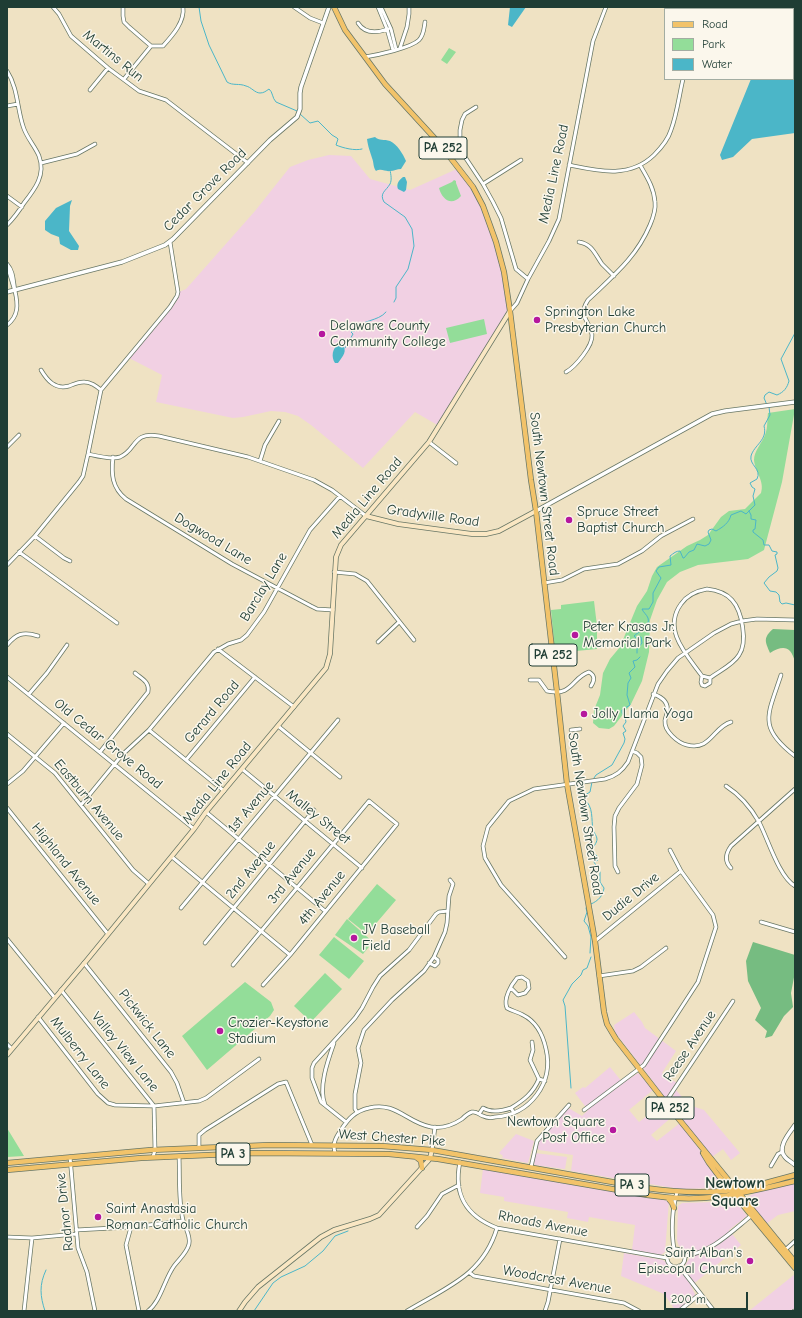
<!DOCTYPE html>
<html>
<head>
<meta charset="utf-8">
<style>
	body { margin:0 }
	#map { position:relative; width:802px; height:1318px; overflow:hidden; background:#efe2c3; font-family:"Comic Neue",sans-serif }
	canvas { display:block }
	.frame { position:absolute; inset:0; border:8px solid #1f3d34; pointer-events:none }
	.legend { position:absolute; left:664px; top:8px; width:130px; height:72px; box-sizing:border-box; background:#fbf7ec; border:1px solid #a3ada2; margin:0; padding:5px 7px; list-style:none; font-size:12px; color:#1f3d34 }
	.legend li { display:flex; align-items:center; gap:8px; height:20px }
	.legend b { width:20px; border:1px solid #a3ada2 }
	.scale { position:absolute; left:664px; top:1292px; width:84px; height:18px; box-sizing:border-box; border:2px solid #1f3d34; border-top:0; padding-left:5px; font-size:12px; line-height:14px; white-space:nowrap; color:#1f3d34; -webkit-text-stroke:3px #fbf7ec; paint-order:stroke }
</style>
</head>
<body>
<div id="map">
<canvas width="802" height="1318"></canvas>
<div class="frame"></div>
<ul class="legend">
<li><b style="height:5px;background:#f2c36a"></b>Road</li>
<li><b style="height:11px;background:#93dd99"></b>Park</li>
<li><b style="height:11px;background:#4bb6c8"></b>Water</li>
</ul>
<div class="scale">200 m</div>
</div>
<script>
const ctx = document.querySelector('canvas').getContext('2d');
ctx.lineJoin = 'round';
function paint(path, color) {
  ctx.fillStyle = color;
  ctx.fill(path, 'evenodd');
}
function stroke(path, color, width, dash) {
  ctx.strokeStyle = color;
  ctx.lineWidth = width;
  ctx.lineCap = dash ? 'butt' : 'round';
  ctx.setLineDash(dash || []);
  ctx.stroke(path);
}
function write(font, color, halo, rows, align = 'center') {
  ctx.font = font + ' "Comic Neue",sans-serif';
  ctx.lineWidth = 3;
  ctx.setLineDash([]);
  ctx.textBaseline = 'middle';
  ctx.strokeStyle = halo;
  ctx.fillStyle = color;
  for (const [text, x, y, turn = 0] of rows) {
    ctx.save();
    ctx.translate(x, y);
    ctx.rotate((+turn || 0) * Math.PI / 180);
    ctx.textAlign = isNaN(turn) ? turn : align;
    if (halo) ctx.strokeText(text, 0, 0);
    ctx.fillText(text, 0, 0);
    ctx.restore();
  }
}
const built = new Path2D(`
	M329 155 351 156 370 179 410 190 459 168 473 187 496 242 510 311 439 426 415 412 363 468 311 425 298 416 285 412 271 411 243 417 233 418 156 402 162 375 129 358 171 308 176 302 179 292 186 289 255 211 290 167 308 160Z
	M634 1012 642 1022 645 1028 676 1051 662 1073 677 1083 666 1101 652 1080 615 1032 614 1025Z
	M610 1067 623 1083 638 1073 653 1090 629 1110 639 1122 664 1103 673 1116 651 1135 657 1141 680 1123 699 1149 706 1163 720 1181 721 1186 719 1188 680 1189 571 1171 573 1155 539 1150 536 1147 539 1141 565 1106 582 1116 588 1110 575 1093 583 1087 585 1088Z
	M676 1090 689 1105 704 1110 740 1153 731 1160 723 1149 712 1157 669 1104Z
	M516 1134 534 1141 528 1163 502 1158 503 1156 499 1153Z
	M535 1153 567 1157 565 1169 535 1165 534 1164Z
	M483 1169 669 1201 665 1252 661 1255 632 1250 635 1225 589 1217 588 1222 567 1218 568 1212 504 1201V1197L480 1193Z
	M795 1183V1211L778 1215 766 1224 747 1200V1197L757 1192Z
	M732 1200 737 1203 747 1216 729 1230 741 1245 691 1286 695 1294 694 1296 676 1311 664 1294 621 1276 624 1253 663 1260 680 1274 689 1259 691 1253 679 1246 677 1240 678 1206 682 1203 715 1202Z
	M795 1274V1311L793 1309 791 1311H749Z`);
const green = new Path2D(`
	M449 48 456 52 447 64 441 60Z
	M454 180 456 181V183L461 196C451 207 442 199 439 188L452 182Z
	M484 319 487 334 450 343 446 328Z
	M795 409 782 482 764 550 748 559 698 565 680 572 667 582 657 600 650 620 649 652 642 681 631 704 614 726 609 729 599 728 593 723 594 710 600 695 603 673 610 659 620 647 637 606 647 591 652 576 657 567 687 546 700 540 708 535 721 517 729 511 745 509 761 493C765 481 755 472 754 460 754 451 762 443 765 435 768 428 767 420 768 413Z
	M594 601 597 626V649L555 653 551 610 561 609V605Z
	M377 884 396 900 367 934 348 919Z
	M347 919 373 942 363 954 335 935Z
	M334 937 364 961 349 979 319 955Z
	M325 973 342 989 311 1022 294 1006Z
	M245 982 271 1002 274 1010 270 1016 207 1070 182 1036Z
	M7 1128 24 1156 7 1157Z`);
const forest = new Path2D(`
	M773 629 795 630V662C791 646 783 645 770 653 765 641 763 638 773 629Z
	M753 942 795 955V972L791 993 793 1007 784 1016 772 1036 765 1038 767 1031 755 1020 761 1008 748 981 746 961Z`);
const water = new Path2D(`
	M510 7H526L512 27 508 25Z
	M749 7H795V133L752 139 733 157 722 160 720 155 751 79H793V9H749Z
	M375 137C379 141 384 139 390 141 397 144 403 154 406 161L401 169C397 169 394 171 390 171 385 172 382 168 376 171 373 167 374 163 372 158 370 151 368 147 367 139Z
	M403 177H405L407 182 406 190 404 192 398 189C396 184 399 180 403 177Z
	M72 200 70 206 69 231 79 246 78 250H71L60 244 59 237 51 234 45 230V221L56 208Z
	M339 344H342C348 351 343 356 338 363H335C331 357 332 348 339 344Z`);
const stream = new Path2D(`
	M199 7 201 21 209 45 227 82C233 86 239 83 246 86 251 87 255 93 260 93 264 93 266 91 269 89 273 92 272 98 276 102L297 111
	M300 114 310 123 318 121 332 135 337 138 338 139 336 145C343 148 355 151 362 149
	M390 170C391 175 392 180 390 184 386 191 379 193 384 202L405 217 412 229 414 246 408 269 396 287V298L394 302
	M345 348 353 334 351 332 352 331H355C361 319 378 322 386 312
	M767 405 764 398 765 395 769 392 777 395C784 392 787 388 789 381L781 359 795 333
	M749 511 751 515V519L756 520 755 529 753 530V532L763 540 764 545H769L772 551 777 552V554L775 555 778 568 777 571 769 577 764 583 770 591 776 592 779 595 780 602 782 604 786 603 795 605
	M637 653V649L642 643 641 637 636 638 634 636C638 632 651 626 648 618 647 615 643 612 642 609H649L653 602V593L661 578 656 571 659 567 671 565 670 556C674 553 676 551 680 551L683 558H684L689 552 694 550 697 544 705 546 709 544 711 540 708 532 709 530 712 529 716 531C723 527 729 523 731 515L741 511 746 514 755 505 753 496 755 489 752 487 750 483 757 479C762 469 749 465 751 456 754 445 768 440 764 426L770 415 769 407
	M594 778 596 775 612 765 624 743 625 739 623 733 626 731 623 726 626 722 625 717 622 713V710L630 705 627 695 628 683 631 678 629 673 635 667 633 661 637 660 640 657
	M591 904C598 901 603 896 604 888L600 882V872L594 862V860L597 861C599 855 594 854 591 851 593 847 597 843 597 839 597 836 594 833 593 830 591 819 594 807 584 799L585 795 590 792 592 782
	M586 908 587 912 584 921 588 926 591 937 590 953
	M571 1088 565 1006 563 1000 572 984 581 975 583 970 587 968 591 957
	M45 1311C40 1296 39 1285 46 1270
	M254 1311 273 1283 281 1277 305 1266 323 1251 335 1236 348 1231`);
const minor = new Path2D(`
	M53 7 59 14 71 36 108 68 139 91 166 100 248 163
	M123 7V16L124 22 129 27 151 46H163C172 36 185 22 183 7
	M294 7 310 18 323 23
	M378 7 387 29 393 50
	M381 7 391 29 396 49
	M358 23C365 34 377 33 388 29
	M400 48 407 27 409 14V7
	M365 57C377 55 411 48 419 40 424 35 424 28 425 22
	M7 71C18 88 17 108 23 126 26 137 35 146 39 156 46 175 35 189 24 203 19 211 14 218 7 225
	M124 79 151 46
	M90 90 108 68
	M7 106 18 104
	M476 107 465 114 462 120 460 130V145L463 154 483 184 493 202 501 218 516 269 528 279
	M41 163 77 154 95 144
	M569 165C598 171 629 179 654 155 661 148 668 140 671 130 677 114 679 96 683 79
	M483 184 521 160
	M7 196 22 207
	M579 242C592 244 595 254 602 264 606 268 610 272 614 276
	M7 265 14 288
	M510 311 517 303 528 279 549 241 559 219 593 41 606 7
	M7 325C19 316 18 304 15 291 13 281 14 272 7 264
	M41 370C47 380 55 390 69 386 74 384 78 382 84 382 91 382 96 386 101 390
	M566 372C575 367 593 346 592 335 590 320 577 317 588 300 613 276 636 258 650 225 653 218 656 210 655 202 654 188 647 177 640 165
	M429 442 456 463
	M7 447 19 435
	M88 454C97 456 111 460 120 457 137 450 132 431 159 436L248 457 314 480 332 490 366 516
	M113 457C111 474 112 488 126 499L232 564 311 606 317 609 333 610
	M260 461 265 445 279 421
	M35 536 64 558 70 561
	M19 552 117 623
	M7 565 35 536 79 482 83 476 88 454 101 390 170 307 177 296 178 292 170 242
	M334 572 355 574 367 581 414 640
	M544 583 562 580 584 569 618 564 642 551 661 536 693 519
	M707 589C716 590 725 592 732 600 742 611 748 642 739 655 733 665 719 671 710 678L702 676C687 655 662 630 681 604 687 595 696 591 707 589Z
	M378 642 399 622
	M7 645C16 634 23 631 38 636
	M218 649 294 707
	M781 675C768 715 757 727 795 756
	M702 676 701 682 702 685 705 686 710 683V678
	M7 677 194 829
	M530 680H539L547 691C573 697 572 677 589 672 596 676 594 681 591 686
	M29 694 47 673 67 645
	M653 694C662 697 669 702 667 712 667 715 665 718 665 721 664 731 678 743 687 745 711 751 713 727 731 722
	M278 726 340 777
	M149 730 224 791
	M571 730 580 729
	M7 734 55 773 133 870 149 884
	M100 752 148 692C150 682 142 679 135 673
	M186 760 255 677
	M242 769 362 868
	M7 784 23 771 64 723
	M726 786C740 795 751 808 759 822 768 839 779 877 795 886
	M81 805 122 755 149 730 214 652 228 644 241 640 247 635 264 612 310 530 340 496
	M7 808 108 934
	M206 812 325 911
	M172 857 290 955
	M731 868C724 861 726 853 731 846L795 789
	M618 872 615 866 614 827 615 816 619 808 637 784 642 765 641 757 637 753 632 751
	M181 908 338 720
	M761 922 795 932
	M7 939 55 998
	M595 941 681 871
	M205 943 314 810
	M565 957 501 885 485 858 483 846 488 827 509 801 534 789 605 779C616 776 622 771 628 762L658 684 667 671 678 658 714 633 731 624 742 621 757 619 795 620
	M84 963 171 1072 177 1083 184 1103
	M429 963 435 966 438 963V960L434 957
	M233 965 369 801 397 824 290 955 263 985
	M599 976 633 971 641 967 666 948
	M61 990 154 1106 155 1150 153 1157
	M38 1017 98 1094 108 1103 115 1105 154 1106 199 1101 206 1098 259 1059
	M532 1042 533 1050 530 1060 539 1079
	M7 1044 12 1049
	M665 1103 733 1001
	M325 1105C318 1087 328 1060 334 1043
	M584 1110 644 1065 698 982 716 927 713 915 681 871 670 850
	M357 1112 355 1109V1094L361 1063 358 1048 364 1030 392 1000 424 971 434 957 445 932 447 923 449 896 453 884 450 880
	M514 1113 511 1108C524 1100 533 1093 539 1079L545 1081
	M479 1114 483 1108C491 1113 502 1111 511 1108
	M346 1122 321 1102 312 1078V1068L314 1063 355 1018 362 1008 373 987 380 976 409 950 436 914 439 912 448 911
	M199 1148V1135L205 1130 278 1084 286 1082 312 1145
	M432 1150 435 1127
	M335 1153C334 1149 333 1145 335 1141 336 1137 339 1133 341 1130 348 1119 355 1111 369 1108 396 1101 407 1123 431 1127 443 1129 453 1125 462 1119 465 1116 469 1113 472 1112 477 1111 479 1115 483 1116 487 1118 491 1118 495 1117 530 1115 554 1083 546 1049 543 1035 537 1022 523 1015 518 1012 512 1011 507 1008 503 999 511 985 517 978L522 977 528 981 529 988 525 993 518 995 511 988
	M70 1157 78 1248 87 1272 95 1311
	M460 1162C453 1195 466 1216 497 1228L667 1258
	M771 1166 778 1154 782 1152
	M531 1167 537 1141 569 1105
	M131 1227 126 1245 139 1311
	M417 1227 427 1216 442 1194 459 1185
	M76 1230 131 1227 183 1221
	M7 1237 32 1238 76 1234
	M667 1258a9 9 0 1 1 18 0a9 9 0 1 1-18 0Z
	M674 1249C671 1231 672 1209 677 1192
	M785 1250 795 1241
	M685 1256C712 1252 731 1232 751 1216
	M679 1266 714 1311
	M470 1273 474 1276 624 1303 639 1311
	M24 1311 32 1238
	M148 1311C161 1301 164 1280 174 1266 179 1259 187 1253 189 1244 191 1236 185 1228 183 1220 178 1200 180 1177 179 1156
	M407 1311C447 1287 483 1275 497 1228
	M545 1311 548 1302 560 1239
	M679 1311 700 1294
	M794 1311H795`);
const tertiary = new Path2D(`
	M7 292 122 262 165 245 173 239 270 140 297 117 300 109V93L301 87 329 7
	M536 511 712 414 725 411 795 402
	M795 1125C790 1132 776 1148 785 1157 787 1160 792 1162 795 1165`);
const secondary = new Path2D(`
	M366 516 398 524 472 534H486L499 531 536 511
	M7 1055 87 960 194 829 206 812 326 668 330 654 336 557 341 545 429 442 510 311
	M239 1311 245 1302 258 1287 321 1237 334 1230 370 1219 379 1215 428 1161 430 1158 432 1150`);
const primary = new Path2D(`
	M334 7 345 30 385 84 439 143 473 187 483 206 496 242 504 272 510 311 531 480 536 511 557 692 567 784 595 941 604 1012 607 1024 616 1039 669 1107 795 1262
	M703 1153 709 1163 718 1175 795 1268`);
const trunk = new Path2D(`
	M416 1157 421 1161 422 1168
	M7 1163 151 1150 269 1145 382 1146 432 1150 646 1188C680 1193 714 1194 747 1188 763 1184 779 1179 795 1175
	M7 1170 141 1158 254 1153 389 1154 438 1159 647 1195C703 1204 741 1194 795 1181
	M718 1191 723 1187 721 1179
	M668 1198 672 1203 674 1208`);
const markers = [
	[537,320,4,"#b5179e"],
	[322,334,4,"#b5179e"],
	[569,520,4,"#b5179e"],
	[575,635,4,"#b5179e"],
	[584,714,4,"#b5179e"],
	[354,938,4,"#b5179e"],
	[220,1031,4,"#b5179e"],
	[613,1130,4,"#b5179e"],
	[98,1217,4,"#b5179e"],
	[750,1261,4,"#b5179e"]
];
const shields = [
	[443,148,48],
	[553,655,48],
	[670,1108,48],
	[233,1154,34],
	[632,1185,34]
];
const shieldNames = [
	["PA 252",443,148],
	["PA 252",553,655],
	["PA 252",670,1108],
	["PA 3",233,1154],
	["PA 3",632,1185]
];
const streetNames = [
	["Martins Run",113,56,39],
	["Media Line Road",554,174,-78],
	["Cedar Grove Road",205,190,-45],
	["South Newtown Street Road",544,494,83],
	["Media Line Road",367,498,-50],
	["Gradyville Road",433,516,8],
	["Dogwood Lane",213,539,31],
	["Barclay Lane",264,587,-59],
	["Gerard Road",212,712,-50],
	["Old Cedar Grove Road",108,744,39],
	["Media Line Road",217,783,-51],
	["Eastburn Avenue",89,800,50],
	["1st Avenue",251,807,-50],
	["South Newtown Street Road",585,814,81],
	["Malley Street",318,817,39],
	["Highland Avenue",66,864,51],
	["2nd Avenue",251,870,-51],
	["3rd Avenue",292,876,-51],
	["Dudie Drive",631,897,-39],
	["4th Avenue",322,898,-51],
	["Pickwick Lane",147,1024,52],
	["Reese Avenue",690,1046,-56],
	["Valley View Lane",125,1052,51],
	["Mulberry Lane",80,1053,52],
	["West Chester Pike",392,1138,4],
	["Radnor Drive",65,1212,-96],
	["Rhoads Avenue",543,1224,11],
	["Woodcrest Avenue",557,1280,10]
];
const poiNames = [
	["Springton Lake",545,312],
	["Presbyterian Church",545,328],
	["Delaware County",330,326],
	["Community College",330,342],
	["Spruce Street",577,512],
	["Baptist Church",577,528],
	["Peter Krasas Jr.",583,627],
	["Memorial Park",583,643],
	["Jolly Llama Yoga",592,714],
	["JV Baseball",362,930],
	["Field",362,946],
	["Crozier-Keystone",228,1023],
	["Stadium",228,1039],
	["Newtown Square",605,1122,"right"],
	["Post Office",605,1138,"right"],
	["Saint Anastasia",106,1209],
	["Roman Catholic Church",106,1225],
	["Saint Alban's",742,1253,"right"],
	["Episcopal Church",742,1269,"right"]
];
const quarterNames = [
	["Newtown",735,1183],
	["Square",735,1201]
];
paint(built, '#f1d0e3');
paint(green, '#93dd99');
paint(forest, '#76bc81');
paint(water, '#4bb6c8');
stroke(stream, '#4bb6c8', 1);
stroke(minor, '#687766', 4.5);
stroke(tertiary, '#687766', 5);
stroke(secondary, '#687766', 5.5);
stroke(primary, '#687766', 6);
stroke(trunk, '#687766', 6);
stroke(minor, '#fff', 3);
stroke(tertiary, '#fff', 3.5);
stroke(secondary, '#fae7c3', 4);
stroke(primary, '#f2c36a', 4.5);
stroke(trunk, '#f2c36a', 4.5);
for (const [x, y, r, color] of markers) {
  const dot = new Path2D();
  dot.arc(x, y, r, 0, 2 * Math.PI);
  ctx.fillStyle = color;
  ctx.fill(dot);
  stroke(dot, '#fbf7ec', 1.5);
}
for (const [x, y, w] of shields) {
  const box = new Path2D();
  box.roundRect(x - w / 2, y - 11, w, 22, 3);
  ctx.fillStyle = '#fbf7ec';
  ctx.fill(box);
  stroke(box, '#1f3d34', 1);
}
write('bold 13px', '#1f3d34', null, shieldNames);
write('14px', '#1f3d34', '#fbf7ec', streetNames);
write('14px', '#1f3d34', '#fbf7ec', poiNames, 'left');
write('bold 16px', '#1f3d34', '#fbf7ec', quarterNames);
</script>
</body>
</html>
